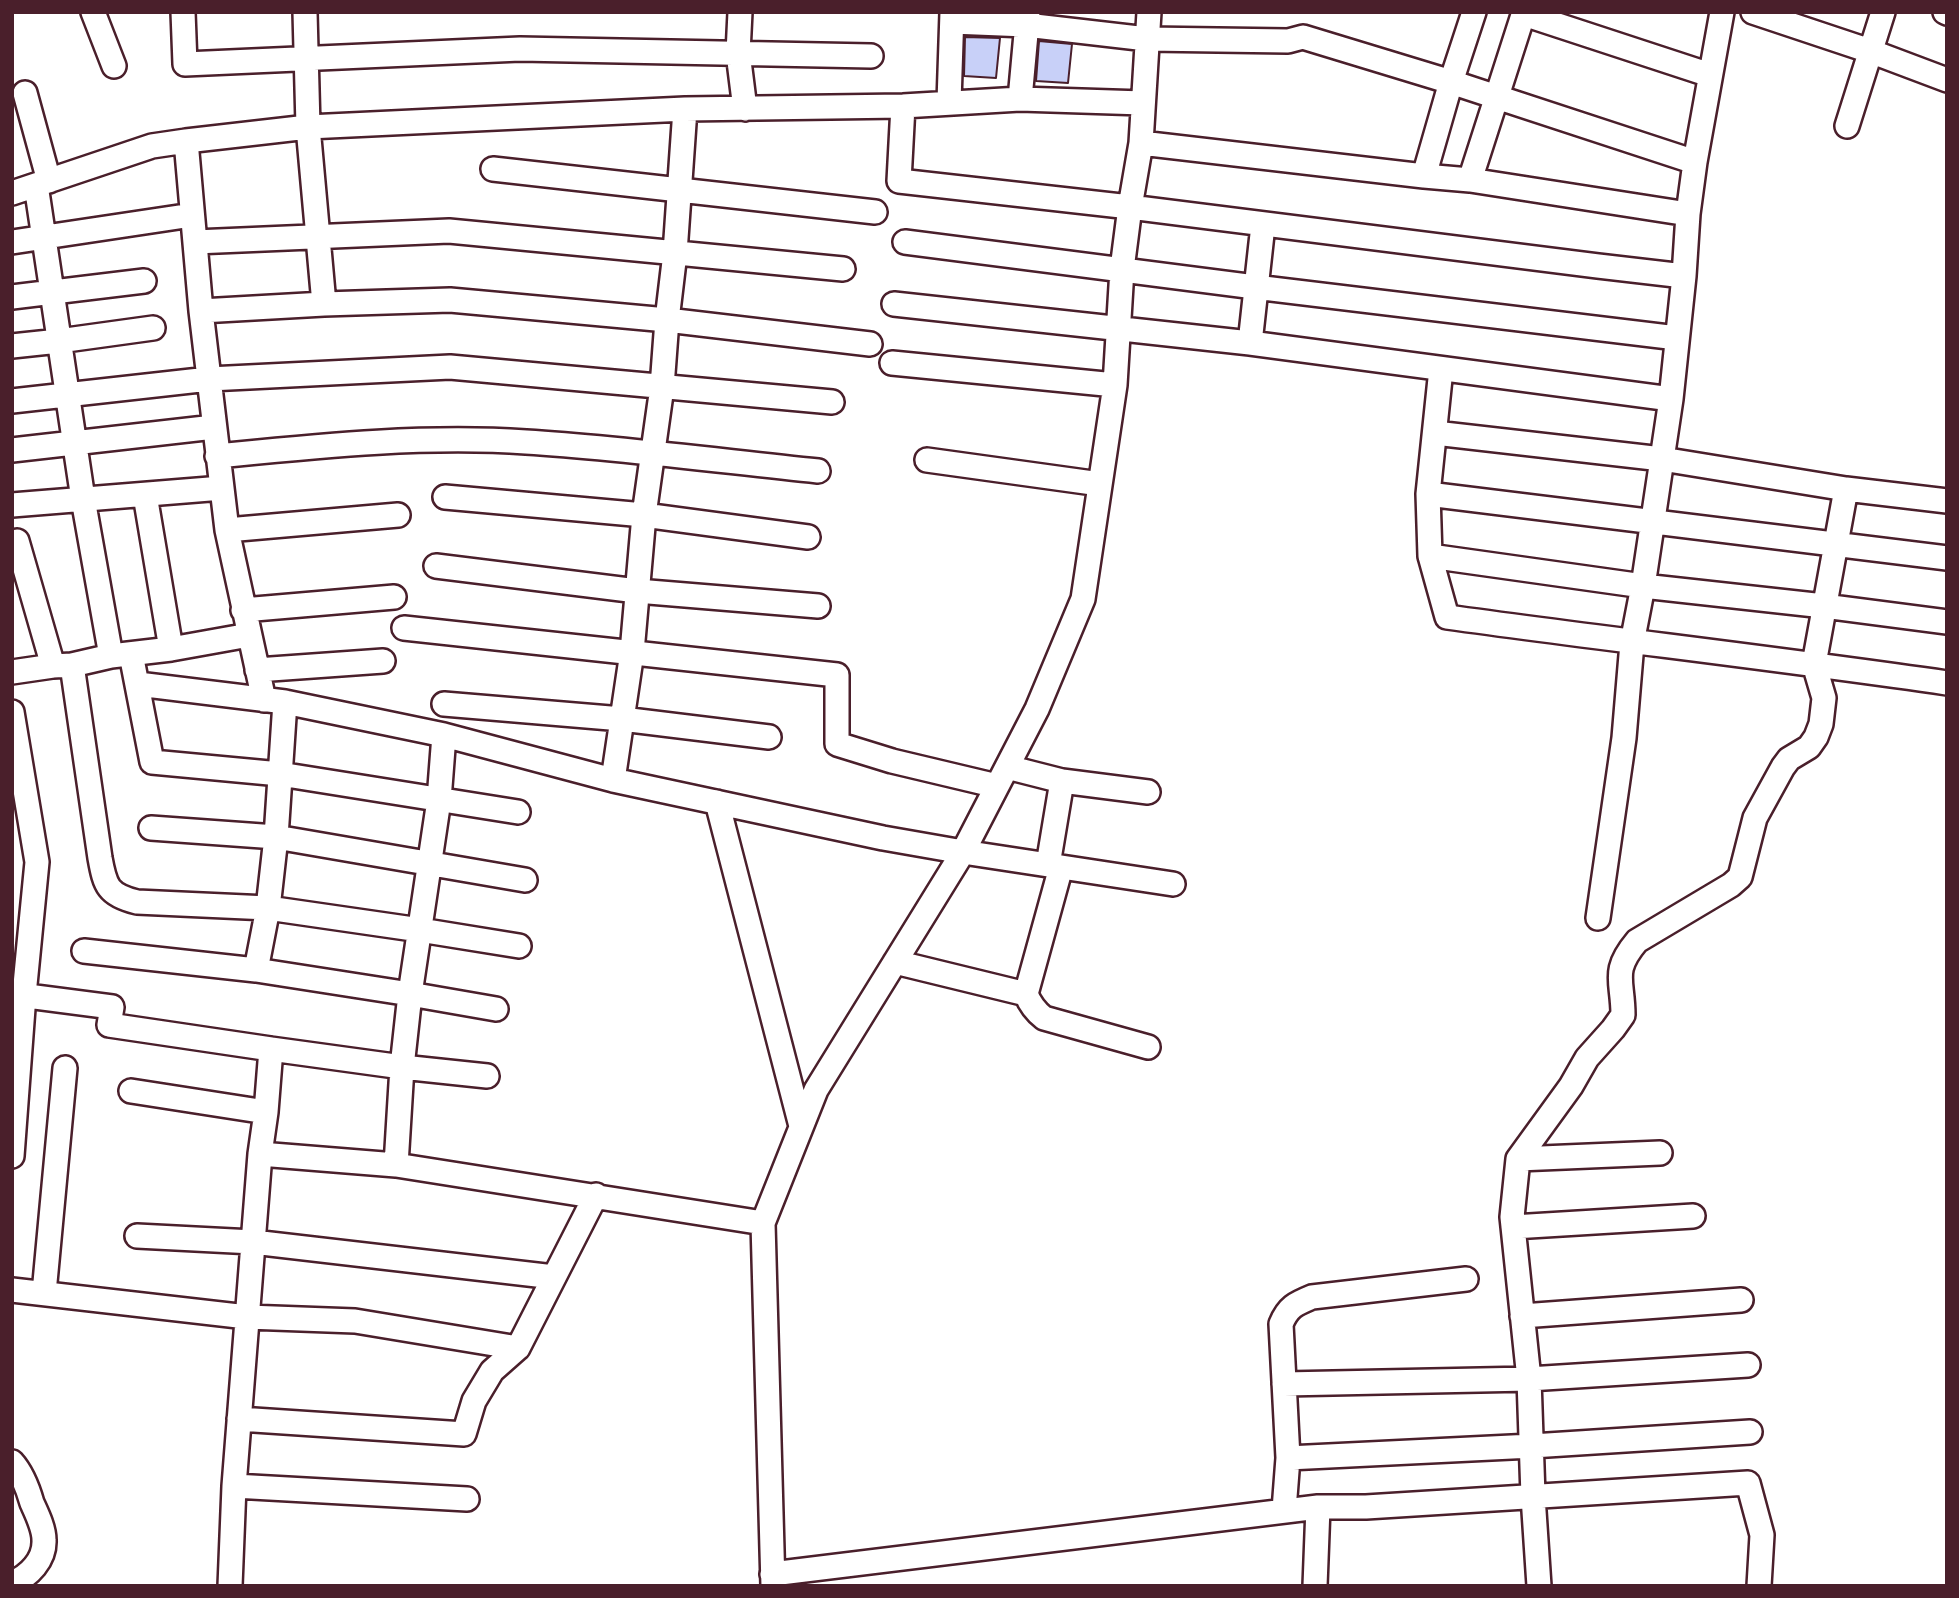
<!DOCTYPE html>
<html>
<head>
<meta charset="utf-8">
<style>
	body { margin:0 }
	#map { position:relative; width:1959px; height:1598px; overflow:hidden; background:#fff; font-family:Caveat,sans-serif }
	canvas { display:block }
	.frame { position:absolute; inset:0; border:14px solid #4a1f2b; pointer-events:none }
</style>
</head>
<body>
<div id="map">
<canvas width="1959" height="1598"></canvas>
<div class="frame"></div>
</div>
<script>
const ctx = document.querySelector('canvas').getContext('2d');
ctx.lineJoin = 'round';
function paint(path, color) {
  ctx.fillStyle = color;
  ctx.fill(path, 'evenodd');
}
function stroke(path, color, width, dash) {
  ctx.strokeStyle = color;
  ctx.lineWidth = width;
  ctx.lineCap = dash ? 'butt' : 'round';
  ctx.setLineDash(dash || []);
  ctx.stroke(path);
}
const building = new Path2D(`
	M965 37 1000 38 996 78 964 76Z
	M1039 41 1072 44 1068 83 1036 81Z`);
const minor = new Path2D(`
	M93 12 114 66
	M183 12 185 64 520 49 871 56
	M305 12 308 127 324 304
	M740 12 738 53 745 109
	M1753 12 1870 51 1947 80
	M1945 12 1947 13
	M1524 14 1710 75
	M952 22 1026 25 1147 39 1288 41 1303 37 1451 82 1695 162
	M25 93 49 181
	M1020 99 1028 12
	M949 102 952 12
	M903 106 899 181 1130 207 1598 266 1684 276
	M1847 126 1883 12
	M186 141 201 311 227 530 264 700
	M1141 143 1424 176 1470 180 1688 214
	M493 169 875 212
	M1424 176 1451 82 1474 12
	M1470 180 1524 12
	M36 185 83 499 111 656
	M12 193 152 146 186 141 308 127 685 109 903 106 1020 99 1143 103
	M12 242 192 215
	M195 242 449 231 843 269
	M905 242 1255 287 1677 338
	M12 297 144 281
	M894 304 1250 343 1671 399
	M201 311 324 304 450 300 667 320 870 344
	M1250 343 1263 225
	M12 346 59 341 153 328
	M892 363 1115 385
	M1441 369 1428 494 1430 556 1447 617C1614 640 1781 659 1947 683
	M12 401 209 379 450 367 832 402
	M1435 433 1662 459 1846 489 1947 501
	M12 450 214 427
	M217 456C319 446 423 435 526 442 622 448 721 461 818 471
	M927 460 1100 484
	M1428 494 1947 558
	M145 495 171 649
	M445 497 644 515 808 537
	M12 505 222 488
	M227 530 398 515
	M17 541 53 666
	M1430 556 1643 586 1824 606 1947 622
	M436 566 637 591 818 606
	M243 610 394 597
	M404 628 837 675V744L892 761 997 786
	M131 654 152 762 280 774 518 812
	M72 665 100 858C105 886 108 895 137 902L268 908 420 930 519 946
	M257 670 383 661
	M12 672 53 666 72 665 111 656 171 649 249 635
	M138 684 285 702 444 735 613 780 883 838 963 852 1173 884
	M444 704 622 719 769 737
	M12 712 37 862 24 995 12 1156
	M1007 767 1062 781 1048 865
	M613 780 632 652 644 515 662 387 667 320 675 253 685 109
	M1062 781 1148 792
	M717 802 801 1126
	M151 828 276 837 525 880
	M1061 867 1026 994C1030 1004 1035 1011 1044 1018L1148 1047
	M1598 918 1624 738 1632 643 1643 586 1671 399 1684 276 1688 214 1695 162 1722 12
	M84 951 256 970 410 994 496 1009
	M895 962 1026 994
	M256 970 268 908 276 837 285 702
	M12 994 112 1007 109 1025 271 1049
	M131 1091 266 1112
	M260 1154 396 1165 763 1223
	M1518 1159 1660 1153
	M396 1165 402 1067 410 994 439 800 444 735
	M1513 1227 1693 1216
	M137 1236 253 1242 554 1277
	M12 1290 247 1317 355 1321 518 1348
	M44 1293 65 1068
	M1522 1316 1741 1300
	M1284 1384 1529 1379 1748 1365
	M239 1419 464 1434 474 1401 492 1371 518 1348 596 1195
	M1288 1458 1532 1446 1750 1432
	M12 1462C22 1473 28 1489 32 1503 37 1514 44 1528 44 1540 45 1560 29 1576 12 1583
	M234 1486 467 1499
	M1284 1510 1288 1458 1281 1324C1288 1307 1295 1304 1312 1297L1466 1279
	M772 1574 1318 1507H1366L1748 1483 1762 1535 1759 1586
	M230 1586 234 1486 260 1154 266 1112 271 1049 402 1067 487 1076
	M773 1586 763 1223 816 1090 963 852 1037 709 1083 599 1115 385 1122 269 1130 207 1141 143 1149 12
	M1315 1586 1318 1507
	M1539 1586 1533 1496 1529 1379 1512 1217 1518 1159 1571 1086 1587 1058 1613 1029 1623 1015C1623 980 1611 972 1637 941L1731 885 1740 877 1755 818 1783 767 1789 759 1809 747 1816 737 1821 724 1824 698 1814 664 1846 489`);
paint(building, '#c8d0f8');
stroke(building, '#4a1f2b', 2);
stroke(minor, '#4a1f2b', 28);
stroke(minor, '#fff', 23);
</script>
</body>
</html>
